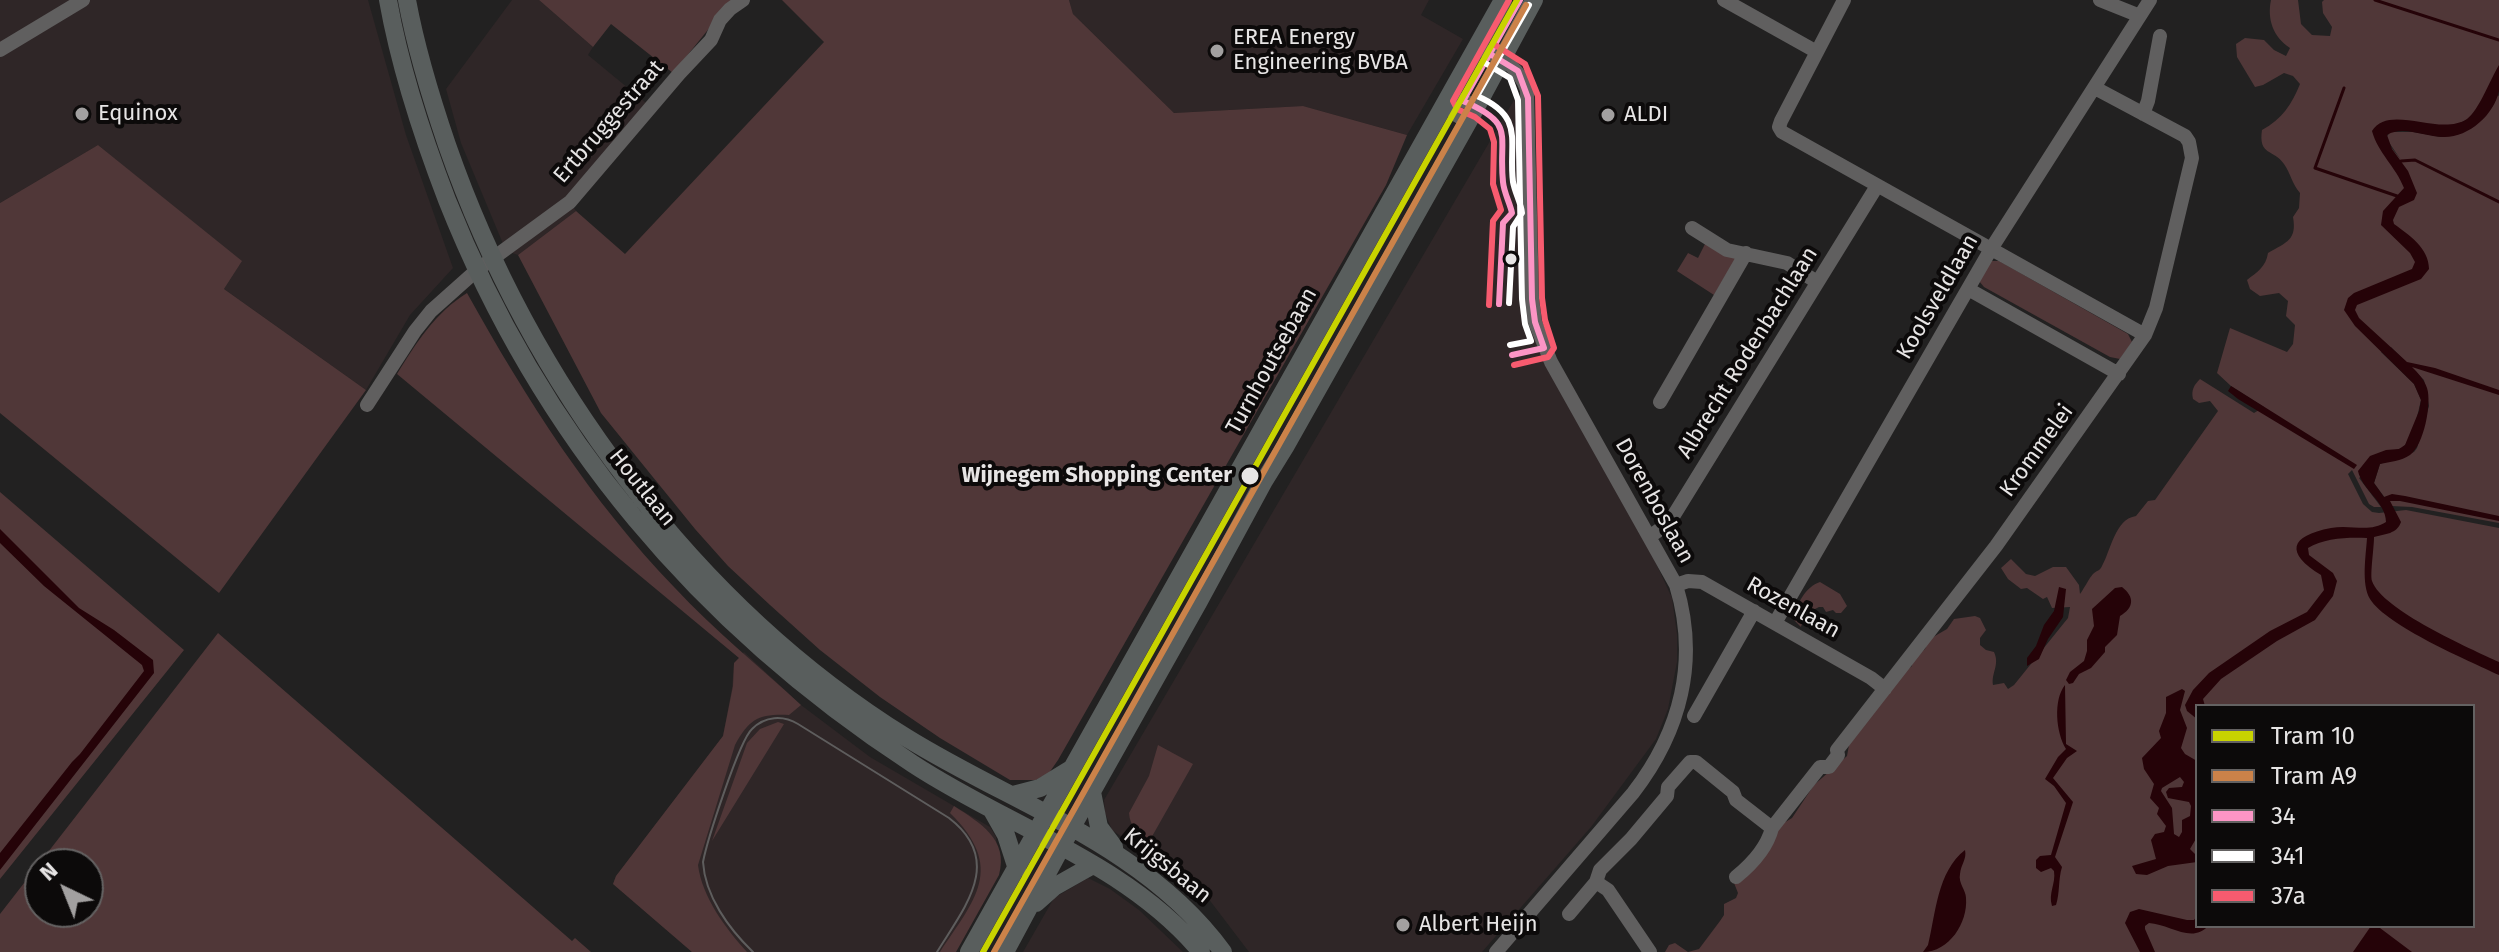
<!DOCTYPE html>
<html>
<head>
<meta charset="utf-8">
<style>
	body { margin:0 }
	#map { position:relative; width:2499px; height:952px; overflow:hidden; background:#222121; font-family:"Fira Sans",sans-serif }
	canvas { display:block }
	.legend { position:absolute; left:2195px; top:704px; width:280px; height:224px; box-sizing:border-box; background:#0c0a0a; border:2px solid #646262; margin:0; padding:10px 14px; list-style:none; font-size:24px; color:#e7e5e5 }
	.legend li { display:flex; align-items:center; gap:16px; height:40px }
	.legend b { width:40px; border:2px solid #646262 }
	.north { position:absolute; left:24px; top:848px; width:80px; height:80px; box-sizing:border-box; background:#0c0a0a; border:2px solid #646262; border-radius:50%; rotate:317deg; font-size:22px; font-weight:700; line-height:32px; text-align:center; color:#e7e5e5 }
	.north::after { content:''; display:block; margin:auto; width:28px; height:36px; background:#a2a0a0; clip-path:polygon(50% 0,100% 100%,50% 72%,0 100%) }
</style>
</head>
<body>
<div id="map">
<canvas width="2499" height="952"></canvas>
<ul class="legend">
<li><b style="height:10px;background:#c8d300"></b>Tram 10</li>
<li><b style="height:10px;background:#cb8249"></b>Tram A9</li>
<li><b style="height:10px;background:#fc95c5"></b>34</li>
<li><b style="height:10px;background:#fff"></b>341</li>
<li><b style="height:10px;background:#f75b6f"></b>37a</li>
</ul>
<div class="north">N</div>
</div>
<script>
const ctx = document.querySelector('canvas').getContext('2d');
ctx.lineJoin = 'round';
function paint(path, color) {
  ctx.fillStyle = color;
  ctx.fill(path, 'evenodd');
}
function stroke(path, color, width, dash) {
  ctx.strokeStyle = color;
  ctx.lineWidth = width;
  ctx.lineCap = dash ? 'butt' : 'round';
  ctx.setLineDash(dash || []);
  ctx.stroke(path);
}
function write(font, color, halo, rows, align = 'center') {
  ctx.font = font + ' "Fira Sans",sans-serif';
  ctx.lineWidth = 8;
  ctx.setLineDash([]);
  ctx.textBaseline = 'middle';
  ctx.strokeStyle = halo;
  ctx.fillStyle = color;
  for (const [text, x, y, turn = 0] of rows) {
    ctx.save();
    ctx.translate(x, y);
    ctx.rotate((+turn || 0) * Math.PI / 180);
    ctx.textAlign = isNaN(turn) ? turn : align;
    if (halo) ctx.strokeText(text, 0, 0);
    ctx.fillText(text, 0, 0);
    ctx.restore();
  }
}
const built = new Path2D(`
	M0 0H368L406 135 453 268 410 315 366 390 224 289 241 262 98 145 0 203Z
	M512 0H539L593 47 588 55 651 107 570 202 576 211 518 255 506 251 461 143 446 89Z
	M1069 0H1429L1421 15 1463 39 1407 135 1303 106 1174 113 1073 14Z
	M1517 95 1523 123 1529 326 1643 535 1672 598 1677 634V662L1668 709 1656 739 1591 827 1482 952H1249L1192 877 1187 873 1171 871 1112 830 1105 813 1104 800Z
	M744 652 801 705 870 757 990 827 996 837 998 865 950 952H692L613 884 616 876 723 736 732 688 734 663Z
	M1088 878 1110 889 1139 910 1183 952H1023L1054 898Z`);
const green = new Path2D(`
	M539 0H732L673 73 611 24 593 47Z
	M782 0H1069L1073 14 1174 113 1303 106 1407 135 1386 185 1058 760 1049 773 1036 780H1010L940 738 880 697 820 650 770 605 728 566 695 529 601 413 518 255 576 211 625 254 824 42Z
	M2271 0H2298L2301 24 2312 35 2330 36 2332 27 2323 13 2322 2 2324 0H2499V77L2474 116 2454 126 2379 132 2401 160 2386 138 2390 132H2413L2441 137 2492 107 2497 95 2499 96V523L2412 507 2391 506 2374 483 2380 464 2414 452 2417 448 2429 406 2424 380 2391 347 2381 352 2414 384 2421 400 2412 438 2402 448 2392 451 2359 478 2381 507H2374L2369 504 2352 470 2348 474 2363 504 2372 512 2379 513 2406 510 2499 528V952H1665L1669 945 1675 943 1688 952 1699 949 1720 921 1724 915V904L1736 898 1738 893 1734 883 1777 827 1792 818 1814 785 1847 756 1849 745 1900 675 1912 666 1911 660 1925 649 1928 640 1947 629 1954 619 1975 616 1980 618 1986 630 1980 638V645L1986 650 1994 652C2000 665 1991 673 1993 685L2004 683 2008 689 2014 685 2068 618 2070 607 2052 608 2047 597 2043 599 2027 588 2021 589 2008 579 2001 568 2011 559 2026 574 2035 576 2053 567H2066L2079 585 2080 594C2082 592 2090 577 2093 574 2097 570 2100 571 2102 566 2111 550 2115 519 2136 516L2148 501 2155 500 2218 411 2210 401 2199 403 2193 399C2191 390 2194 385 2200 379L2254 413 2264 407 2231 386 2217 373 2230 328 2287 352 2293 344 2295 325 2286 316 2288 301 2279 293 2260 296 2250 289 2247 280C2257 272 2266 267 2268 253 2287 242 2297 240 2293 217L2299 208 2300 193C2292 184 2291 174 2284 164 2274 149 2258 156 2262 130 2282 119 2292 104 2300 84L2293 76 2284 73 2263 85 2255 87 2237 57 2236 44 2245 38 2264 40 2274 50 2286 56 2290 48C2273 37 2267 19 2271 0ZM2197 706H2473V926H2197Z
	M98 145 242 261 224 289 366 390 219 593 0 413V203Z
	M1706 242 1737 257 1714 295 1677 271 1688 253 1698 258Z
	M1991 261H1999L2128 334 2132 342 2120 359 2110 357 1984 287 1979 281Z
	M467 293C526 399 591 501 675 588 714 630 759 666 801 705L789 715C759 714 750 718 735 745L698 865C702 897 726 929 747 952H692L613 884 616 876 723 736 733 686 734 663 739 658 397 374C416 343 436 312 467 293Z
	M0 492 184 650 0 879Z
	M1820 582 1840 594 1847 606 1841 613H1836L1833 610 1826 612 1823 607H1819L1805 614 1801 627 1794 620C1795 606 1806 586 1820 582Z
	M218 633 572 941 575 938 591 952H0V914ZM40 864H88V912H40Z
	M778 722 784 724 712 841 747 743 760 729Z
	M1158 745 1193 764 1150 840C1138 833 1130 827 1129 813L1149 776Z
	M954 806C980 823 1009 839 999 875L956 952H940C975 899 1006 868 950 813Z`);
const water = new Path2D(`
	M2499 65C2499 73 2499 83 2499 91 2494 115 2468 138 2443 137 2425 137 2403 125 2387 135L2392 149 2408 171 2417 193 2414 200 2399 207 2393 220 2394 224C2409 235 2429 248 2429 269L2421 279 2357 305 2355 310 2359 318 2407 362 2435 368 2499 390V395L2412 367C2418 373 2424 379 2427 388 2432 403 2424 445 2410 455 2401 461 2390 462 2380 464L2374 483 2384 497 2392 494 2405 496 2499 516V521L2400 501H2390L2401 522C2397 534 2385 534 2374 537 2374 548 2370 574 2372 581 2382 610 2471 649 2499 662V675C2469 661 2387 626 2370 599 2361 584 2366 555 2367 538 2349 537 2324 538 2308 548L2309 555 2333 573 2337 581 2333 596 2315 620 2277 641 2221 679 2203 699 2205 706H2197V719L2187 711 2185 705 2193 690 2209 673 2270 631 2307 612 2324 590 2321 575C2285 553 2289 536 2331 528 2350 524 2370 533 2386 522 2386 502 2362 490 2358 471L2370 456 2386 450 2399 449 2405 445 2419 411 2421 400 2414 384 2355 326 2344 310 2348 298 2354 293 2412 269 2415 262 2410 253 2381 225 2383 211 2404 188C2396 167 2378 153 2372 131 2389 103 2440 137 2467 119 2479 110 2490 80 2499 65Z
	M2231 386 2357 465 2354 469 2238 399 2228 391Z
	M0 529 79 608 114 630 153 660 154 673 0 870V853L72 762 80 754 144 671 142 665 44 586 0 543Z
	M2059 587 2066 589 2063 617 2048 639 2039 659 2027 666V658L2036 646 2044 625 2054 611Z
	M2122 587C2135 597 2134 608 2120 616L2117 635 2105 647V652L2091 668 2079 674 2073 683 2069 684 2066 680 2070 672 2084 661 2087 651V640L2094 626 2092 609 2115 588Z
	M2065 685 2066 744 2077 751 2067 758 2053 778 2073 802 2055 857 2062 867C2058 880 2060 893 2056 905L2052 906C2048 893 2056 884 2054 871L2051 868 2041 872 2036 868V860L2040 856 2051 855 2066 803 2054 786 2045 779 2058 757 2066 749C2056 733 2053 700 2065 685Z
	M2182 689 2185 691 2180 710 2187 728 2181 748 2185 754 2197 761V837L2190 849 2197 856V862L2168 866 2147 875 2136 874 2132 866 2156 859 2151 840 2155 834 2164 832 2166 826 2157 814 2159 808 2150 798 2154 784 2144 769 2142 758 2161 738 2159 731 2166 713V697ZM2180 777 2184 782 2182 787 2169 788 2166 792 2168 798 2189 802 2191 806 2190 816 2182 820V832L2179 837 2174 834 2172 808 2161 791 2162 788Z
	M1965 850C1967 859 1961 864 1960 874 1958 883 1966 890 1966 898 1968 923 1949 952 1923 952L1928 945C1936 913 1937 872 1965 850Z
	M2139 909 2187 920H2194L2197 916V926H2208C2192 944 2169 924 2149 923L2145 926V929L2155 952H2140L2125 923 2130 912Z
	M2371 926 2380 928 2412 952H2353Z`);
const stream = new Path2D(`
	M2375 0 2499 40
	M2344 88 2315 168 2397 196
	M2401 161 2415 160 2499 202`);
const minor = new Path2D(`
	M1724 0 1817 52
	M1844 0 1781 121 1779 127 1782 132 2145 335
	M2100 0 2140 16
	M1477 47C1500 59 1517 63 1527 90L1532 299 1535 322 1551 362 1676 585C1699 660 1681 731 1633 793L1496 952
	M0 50 83 0
	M1445 101 1461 100 1477 106
	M1445 101 1456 115 1468 122
	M2143 114 2148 101 2160 36
	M1692 228 1727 250 1787 263 1817 282
	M1968 289 2119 374
	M1660 402 1746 253
	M367 405 415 331 431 311 477 270 570 202 679 74 711 40 720 20 730 9 743 0
	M1649 537 1669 523 1877 186
	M1676 585 1688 581 1702 582 1871 678 1885 689
	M1775 623 1991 249 2150 0
	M1694 716 1754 611
	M1736 877C1752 864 1767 848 1772 828
	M1569 914 1596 882
	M1650 952 1608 890 1596 882 1600 870 1631 839 1667 796 1668 787 1690 762H1696L1733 792 1736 800 1772 828 1820 767H1829L1838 755 1837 750 1996 546 2145 335 2156 308 2192 158 2189 142 2185 136 2095 88`);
const major = new Path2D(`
	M388 0C400 68 422 135 447 200 541 437 700 625 913 764 1007 826 1127 863 1201 952
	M407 0C416 49 431 98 447 145 529 381 693 605 907 738 1015 805 1145 845 1223 952
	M1092 792 1099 827 1114 847
	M1013 795 1040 788 1071 769
	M993 812 1006 835 1017 869
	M1036 903 1054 887 1093 865
	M969 952 1503 0
	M1005 952 1072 827 1199 601 1264 481 1285 447 1468 122 1534 0`);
const tram = new Path2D(`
	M753 952C729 929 705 896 703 862 707 841 739 741 752 729 765 716 783 715 798 724L949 818C1005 861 964 908 937 952`);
const bus1 = new Path2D(`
	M1490 54 1518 71 1528 98 1532 299 1535 322 1544 348 1512 355
	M1499 304 1503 223 1512 213C1510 203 1504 193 1503 182 1498 135 1517 124 1463 101L1520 0`);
const bus2 = new Path2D(`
	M1485 63 1510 78 1518 100 1522 299 1525 324 1531 341 1510 345
	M1509 303 1513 227 1522 213C1521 203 1515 193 1513 182 1508 142 1526 117 1477 96L1529 5`);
const bus3 = new Path2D(`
	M1495 45 1525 64 1538 96 1542 298 1545 320 1554 348 1548 357 1514 365
	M1489 305 1493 221 1501 210 1493 184 1494 142 1490 129 1475 117 1457 109 1453 101 1509 0`);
const tram1 = new Path2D(`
	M983 952 1517 0`);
const tram2 = new Path2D(`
	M994 952 1526 5`);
const markers = [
	[1217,51,8,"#a2a0a0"],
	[82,114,8,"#a2a0a0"],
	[1608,115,8,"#a2a0a0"],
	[1511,259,7,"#e7e5e5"],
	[1250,476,10,"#e7e5e5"],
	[1403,925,8,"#a2a0a0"]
];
const poiNames = [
	["EREA Energy",1233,38],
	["Engineering BVBA",1233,63],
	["Equinox",98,114],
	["ALDI",1624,115],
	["Albert Heijn",1419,925]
];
const streetNames = [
	["Ertbruggestraat",609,122,-49],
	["Koolsveldlaan",1938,297,-60],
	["Albrecht Rodenbachlaan",1748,353,-58],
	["Turnhoutsebaan",1272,361,-61],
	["Krommelei",2037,451,-54],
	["Houtlaan",642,488,51],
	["Dorenboslaan",1654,501,61],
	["Rozenlaan",1793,608,29],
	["Krijgsbaan",1167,866,39]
];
const stopNames = [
	["Wijnegem Shopping Center",1232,476]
];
paint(built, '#2f2627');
paint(green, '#503738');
paint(water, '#250308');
stroke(stream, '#250308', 3);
stroke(minor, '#605f5f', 14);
stroke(major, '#595e5d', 18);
stroke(tram, '#5e5d5d', 2);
stroke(bus1, '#fc95c5', 6);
stroke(bus2, '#fff', 6);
stroke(bus3, '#f75b6f', 6);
stroke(tram1, '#c8d300', 6);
stroke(tram2, '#cb8249', 6);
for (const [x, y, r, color] of markers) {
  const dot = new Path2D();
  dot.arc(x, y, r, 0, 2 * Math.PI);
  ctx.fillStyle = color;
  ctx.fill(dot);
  stroke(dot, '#0c0a0a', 3);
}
write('22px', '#e7e5e5', '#0c0a0a', poiNames, 'left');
write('22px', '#e7e5e5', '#0c0a0a', streetNames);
write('bold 22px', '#e7e5e5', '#0c0a0a', stopNames, 'right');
</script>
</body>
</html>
